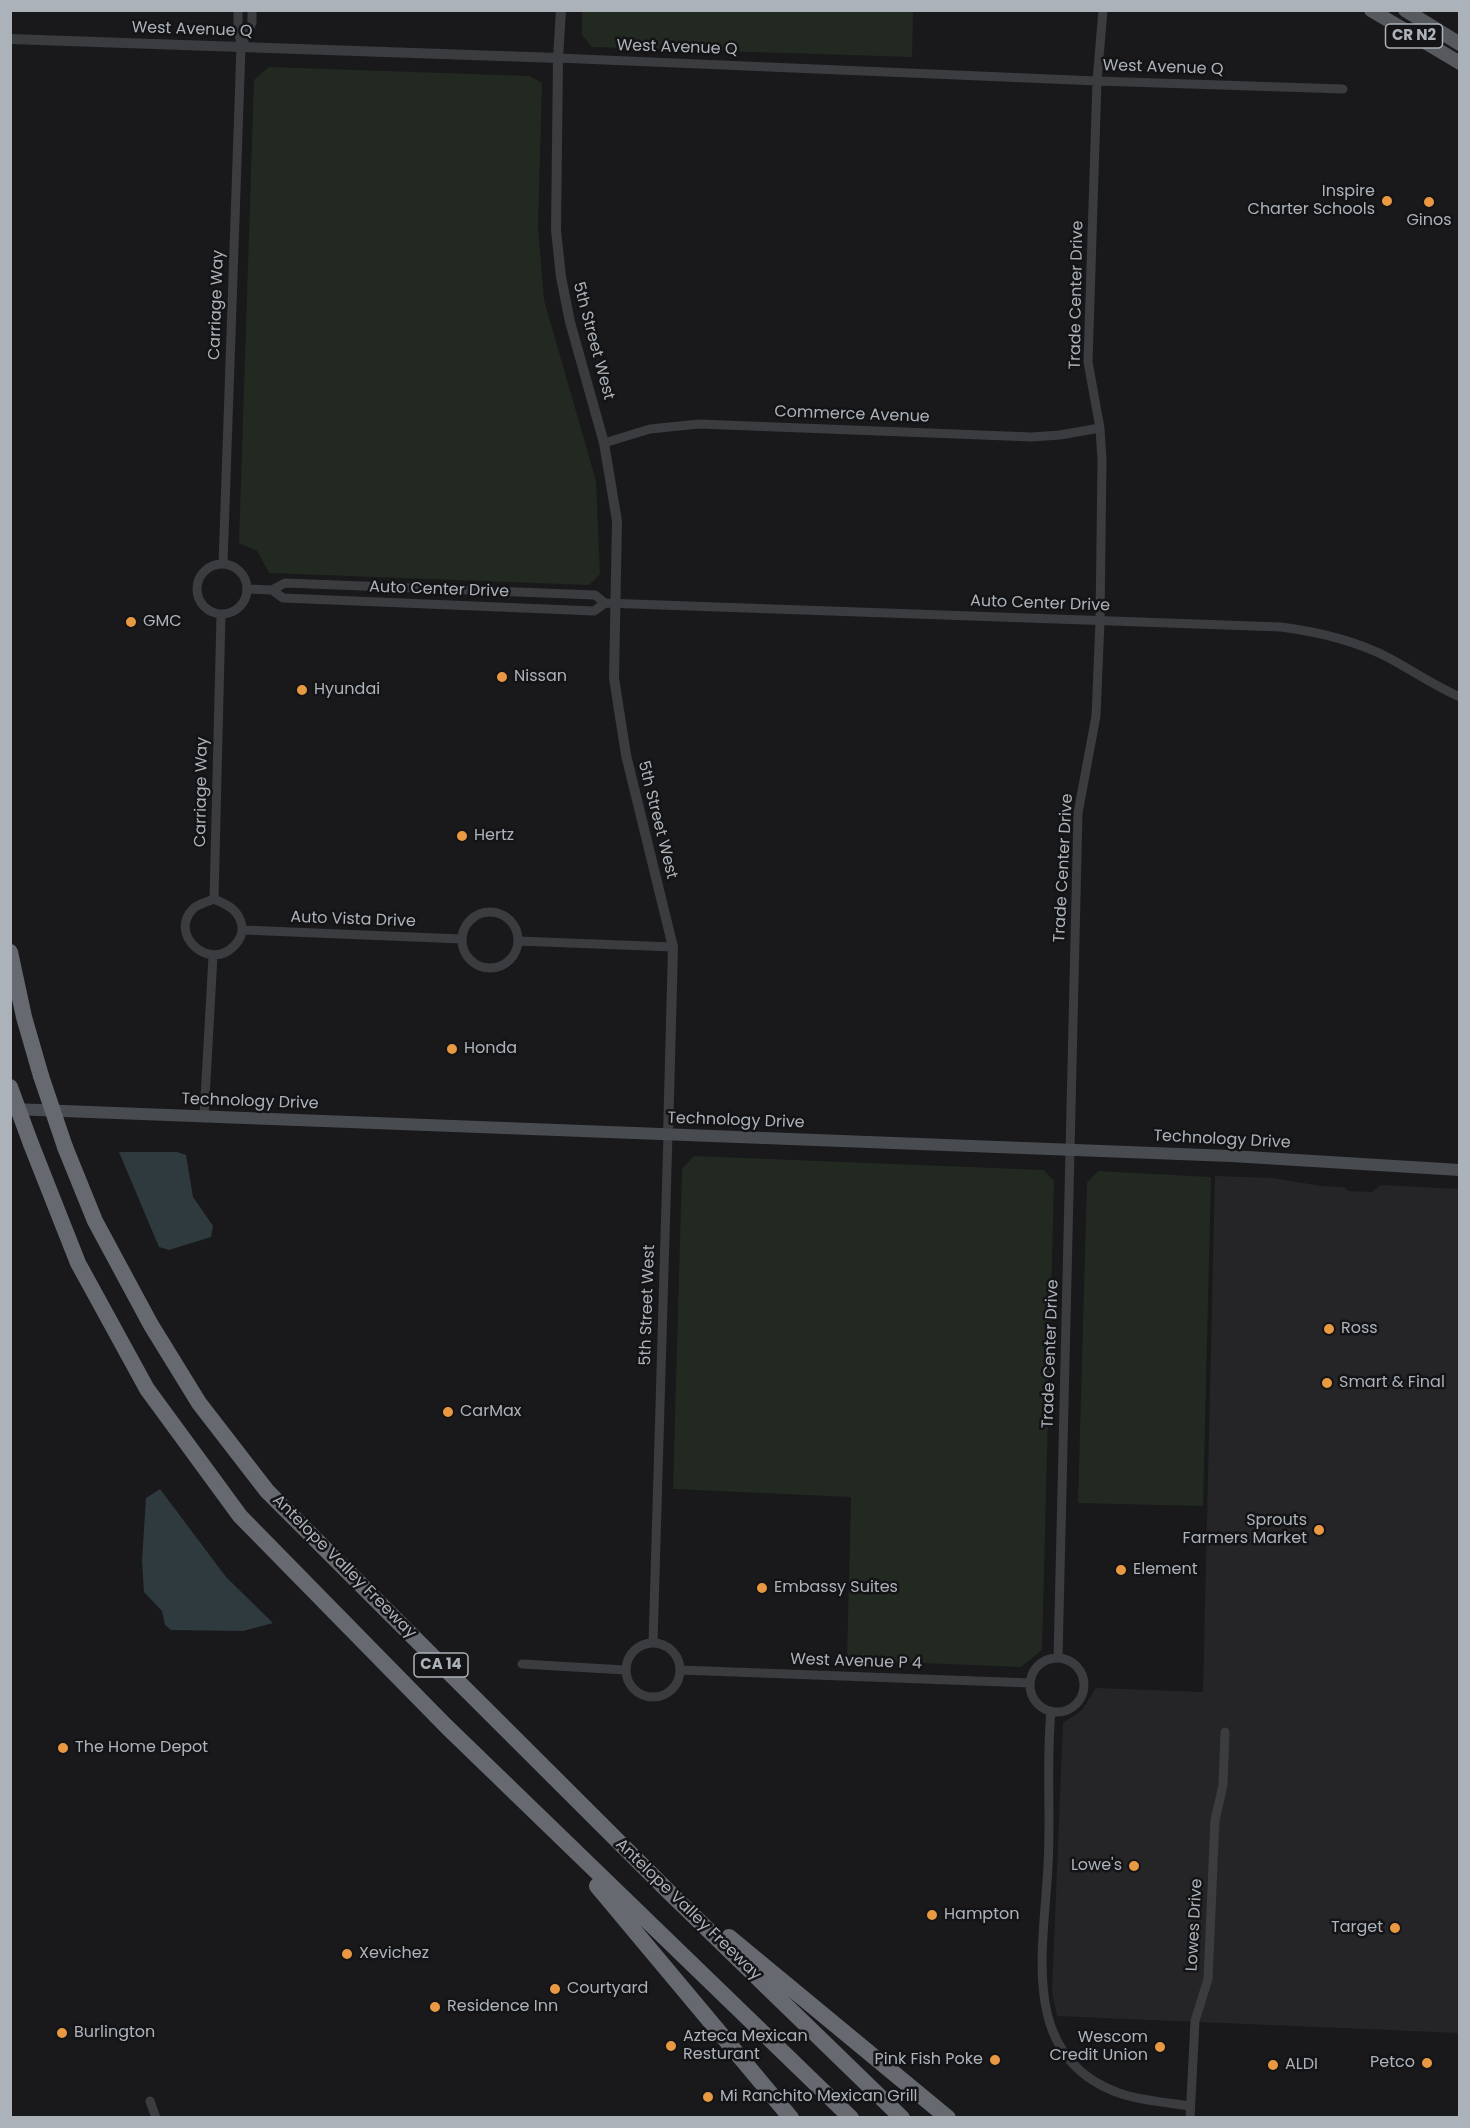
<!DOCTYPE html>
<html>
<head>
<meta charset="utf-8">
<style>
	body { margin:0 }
	#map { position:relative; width:1470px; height:2128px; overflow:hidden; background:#19191b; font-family:Poppins,sans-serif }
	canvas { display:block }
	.frame { position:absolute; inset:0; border:12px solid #acb2ba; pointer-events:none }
</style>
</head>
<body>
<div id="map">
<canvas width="1470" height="2128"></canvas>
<div class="frame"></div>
</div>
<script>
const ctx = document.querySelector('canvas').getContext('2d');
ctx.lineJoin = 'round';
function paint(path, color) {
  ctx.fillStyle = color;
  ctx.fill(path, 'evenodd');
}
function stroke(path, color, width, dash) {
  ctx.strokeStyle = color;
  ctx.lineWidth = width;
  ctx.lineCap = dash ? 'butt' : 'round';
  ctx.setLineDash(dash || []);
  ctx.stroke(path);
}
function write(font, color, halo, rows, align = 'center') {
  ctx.font = font + ' Poppins,sans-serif';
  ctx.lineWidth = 5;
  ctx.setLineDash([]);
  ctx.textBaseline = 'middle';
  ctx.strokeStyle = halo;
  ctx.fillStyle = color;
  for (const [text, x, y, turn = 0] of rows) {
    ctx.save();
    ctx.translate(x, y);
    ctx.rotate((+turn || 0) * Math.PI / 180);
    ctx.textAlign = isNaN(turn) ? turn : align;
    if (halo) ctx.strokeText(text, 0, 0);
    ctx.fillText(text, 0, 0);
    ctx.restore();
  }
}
const built = new Path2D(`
	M1215 1176 1272 1178 1322 1186 1344 1187 1348 1191 1372 1192 1381 1185 1459 1189V2033L1057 2016 1052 1992 1063 1723 1082 1710 1096 1688 1203 1692Z`);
const green = new Path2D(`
	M582 11H913L912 57 592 47 582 35Z
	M269 67 530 76 542 83 538 227 544 300 596 481 600 574 589 585 269 573 257 551 239 543 254 80Z
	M694 1156 1044 1170 1054 1181 1042 1650 1021 1667 847 1660 851 1497 673 1489 682 1169Z
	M1098 1171 1211 1177 1203 1506 1078 1503 1087 1183Z`);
const water = new Path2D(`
	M119 1152H177L186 1155 193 1197 213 1226 211 1237 169 1250 159 1247Z
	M160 1489 226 1577 273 1623 243 1631 171 1630 165 1625 162 1611 144 1592 142 1561 146 1498Z`);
const minor = new Path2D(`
	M241 47 252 23V10
	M558 58 1097 81 1343 89
	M604 443 650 429 699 424 1032 437 1060 435 1100 428
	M223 564 241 47 238 25V10
	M197 589a25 25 0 1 1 50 0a25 25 0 1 1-50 0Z
	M248 589 272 590 285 583 595 595 605 603 1281 627C1319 632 1355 640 1389 658 1413 671 1435 686 1460 697
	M272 590 283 598 594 611 605 603
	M214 899 221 615
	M214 899C228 905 239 910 242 926 243 934 239 941 234 946 209 972 168 934 193 909 198 904 208 902 214 899Z
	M462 940a28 28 0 1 1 56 0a28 28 0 1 1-56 0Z
	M243 930 462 939
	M518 941 673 947
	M204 1116 213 956
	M653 1643 668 1135
	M626 1670a27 27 0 1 1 54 0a27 27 0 1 1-54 0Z
	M1058 1658 1078 813 1096 716 1100 621 1102 460 1100 428 1088 362 1097 81 1103 10
	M1030 1685a27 27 0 1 1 54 0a27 27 0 1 1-54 0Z
	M522 1664 625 1670
	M680 1670 1030 1683
	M1051 1711C1046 1762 1051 1815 1048 1866 1044 1948 1018 2057 1119 2093 1141 2101 1166 2102 1190 2106
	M150 2101 156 2118
	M1190 2118 1195 2021 1208 1979 1215 1820 1223 1785 1225 1732`);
const tertiary = new Path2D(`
	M561 10 558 58 556 230 561 277 570 322 604 443 617 521 614 678 626 755 673 947 668 1135
	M10 39 558 58`);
const secondary = new Path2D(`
	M12 1109 1231 1156 1460 1170`);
const primary = new Path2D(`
	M1371 10 1460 63
	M1405 10 1460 44`);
const motorway = new Path2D(`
	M10 952 24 1017 41 1076
	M31 1144 78 1263 147 1389 240 1516 446 1726 851 2118
	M65 1147 95 1221 151 1325 199 1403 267 1491 668 1891 902 2118
	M597 1886 791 2118
	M729 1937 948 2118`);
const motorwayBridge = new Path2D(`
	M41 1076 65 1147
	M10 1087 31 1144`);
const markers = [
	[1387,201,6,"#e99942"],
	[1429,202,6,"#e99942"],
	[131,622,6,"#e99942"],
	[502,677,6,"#e99942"],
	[302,690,6,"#e99942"],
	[462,836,6,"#e99942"],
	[452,1049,6,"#e99942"],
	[1329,1329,6,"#e99942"],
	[1327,1383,6,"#e99942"],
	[448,1412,6,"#e99942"],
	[1319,1530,6,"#e99942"],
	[1121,1570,6,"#e99942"],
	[762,1588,6,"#e99942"],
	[63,1748,6,"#e99942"],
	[1134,1866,6,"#e99942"],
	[932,1915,6,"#e99942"],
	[1395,1928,6,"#e99942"],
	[347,1954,6,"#e99942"],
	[555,1989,6,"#e99942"],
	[435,2007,6,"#e99942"],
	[62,2033,6,"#e99942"],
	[671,2046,6,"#e99942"],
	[1160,2047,6,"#e99942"],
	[995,2060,6,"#e99942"],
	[1427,2063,6,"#e99942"],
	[1273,2065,6,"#e99942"],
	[708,2097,6,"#e99942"]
];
const shields = [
	[1414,36,57],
	[441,1665,54]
];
const shieldNames = [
	["CR N2",1414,36],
	["CA 14",441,1665]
];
const streetNames = [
	["West Avenue Q",192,30,2],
	["West Avenue Q",677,48,2],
	["West Avenue Q",1163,68,2],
	["Trade Center Drive",1077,295,-89],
	["Carriage Way",217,305,-88],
	["5th Street West",593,341,75],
	["Commerce Avenue",852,415,2],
	["Auto Center Drive",439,590,2],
	["Auto Center Drive",1040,604,2],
	["Carriage Way",202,792,-89],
	["5th Street West",657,820,76],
	["Trade Center Drive",1064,868,-87],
	["Auto Vista Drive",353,920,2],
	["Technology Drive",250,1102,2],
	["Technology Drive",736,1121,2],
	["Technology Drive",1222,1140,3],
	["5th Street West",648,1305,-88],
	["Trade Center Drive",1051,1354,-88],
	["Antelope Valley Freeway",344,1567,45],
	["West Avenue P 4",856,1662,2],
	["Antelope Valley Freeway",688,1910,44],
	["Lowes Drive",1195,1925,-87]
];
const poiNames = [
	["Inspire",1375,192,"right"],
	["Charter Schools",1375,210,"right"],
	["Ginos",1429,221,"center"],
	["GMC",143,622],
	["Nissan",514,677],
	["Hyundai",314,690],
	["Hertz",474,836],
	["Honda",464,1049],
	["Ross",1341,1329],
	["Smart & Final",1339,1383],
	["CarMax",460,1412],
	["Sprouts",1307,1521,"right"],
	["Farmers Market",1307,1539,"right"],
	["Element",1133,1570],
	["Embassy Suites",774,1588],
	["The Home Depot",75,1748],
	["Lowe's",1122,1866,"right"],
	["Hampton",944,1915],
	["Target",1383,1928,"right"],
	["Xevichez",359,1954],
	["Courtyard",567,1989],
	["Residence Inn",447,2007],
	["Burlington",74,2033],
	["Azteca Mexican",683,2037],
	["Resturant",683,2055],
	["Wescom",1148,2038,"right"],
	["Credit Union",1148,2056,"right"],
	["Pink Fish Poke",983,2060,"right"],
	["Petco",1415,2063,"right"],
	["ALDI",1285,2065],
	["Mi Ranchito Mexican Grill",720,2097]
];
paint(built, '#252528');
paint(green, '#212921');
paint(water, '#2f3a3e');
stroke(minor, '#3a3c40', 9);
stroke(tertiary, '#3a3c40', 10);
stroke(secondary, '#484b50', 12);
stroke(primary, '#56595e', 14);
stroke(motorway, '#666a70', 16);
stroke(motorwayBridge, '#666a70', 16);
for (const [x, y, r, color] of markers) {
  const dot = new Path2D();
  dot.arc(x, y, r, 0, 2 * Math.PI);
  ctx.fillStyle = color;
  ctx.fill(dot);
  stroke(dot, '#141416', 2);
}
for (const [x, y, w] of shields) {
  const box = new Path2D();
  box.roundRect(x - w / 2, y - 12, w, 24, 4.5);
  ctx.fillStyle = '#141416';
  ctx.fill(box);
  stroke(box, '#acb2ba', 1.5);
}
write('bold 15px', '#acb2ba', null, shieldNames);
write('16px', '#acb2ba', '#141416', streetNames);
write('16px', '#acb2ba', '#141416', poiNames, 'left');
</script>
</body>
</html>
